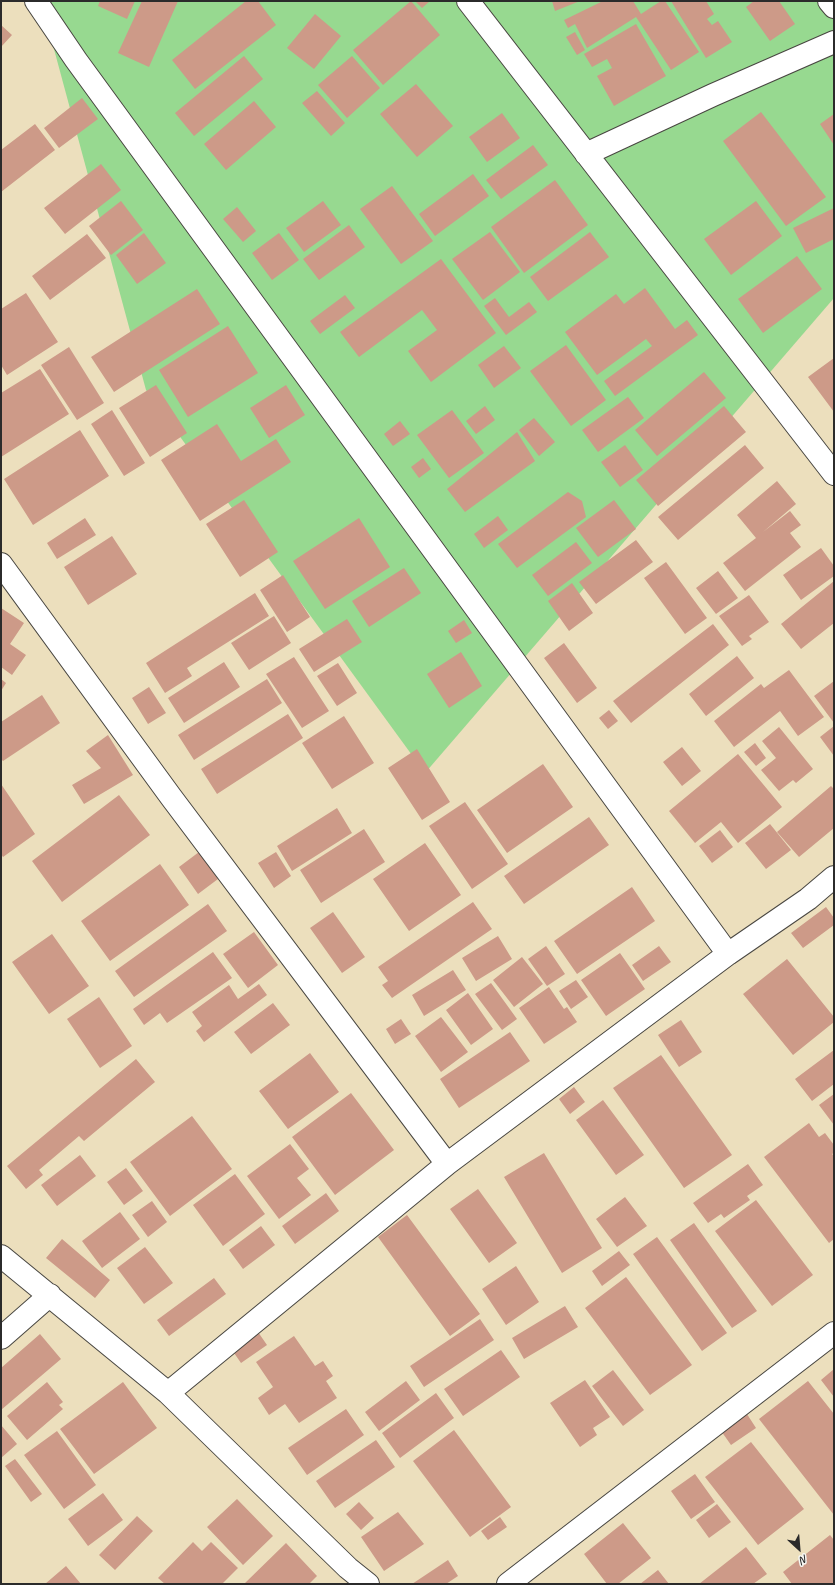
<!DOCTYPE html>
<html>
<head>
<meta charset="utf-8">
<style>
	body { margin:0 }
	#map { position:relative; width:835px; height:1585px; overflow:hidden; background:#ecdfbd; font-family:Caveat,sans-serif }
	canvas { display:block }
	.frame { position:absolute; inset:0; border:2px solid #2b2b2b; pointer-events:none }
	.north { position:absolute; left:779px; top:1529px; width:40px; height:40px; -webkit-text-stroke:3px #f6f6f2; paint-order:stroke; rotate:154deg; font-size:11px; font-weight:700; line-height:16px; text-align:center; color:#2b2b2b }
	.north::after { content:''; display:block; margin:auto; width:14px; height:18px; background:#2b2b2b; clip-path:polygon(50% 0,100% 100%,50% 72%,0 100%) }
</style>
</head>
<body>
<div id="map">
<canvas width="835" height="1585"></canvas>
<div class="frame"></div>
<div class="north">N</div>
</div>
<script>
const ctx = document.querySelector('canvas').getContext('2d');
ctx.lineJoin = 'round';
function paint(path, color) {
  ctx.fillStyle = color;
  ctx.fill(path, 'evenodd');
}
function stroke(path, color, width, dash) {
  ctx.strokeStyle = color;
  ctx.lineWidth = width;
  ctx.lineCap = dash ? 'butt' : 'round';
  ctx.setLineDash(dash || []);
  ctx.stroke(path);
}
const green = new Path2D(`
	M41 1H834V298L425 773 146 390Z`);
const building = new Path2D(`
	M100 1H135L127 19 98 6Z
	M142 1H178L149 67 118 53Z
	M246 1H258L276 25 195 89 172 60Z
	M411 1 440 35 383 85 353 50Z
	M415 1H430L422 8Z
	M552 1H580L555 11Z
	M603 1H633L641 14 661 1H665L699 52 671 70 636 17 587 48 575 24 568 28 564 20Z
	M671 1H706L714 14 707 19 712 25 718 21 732 42 706 58Z
	M754 1H779L795 24 770 41 746 7Z
	M315 14 341 36 314 69 287 48Z
	M636 24 666 76 614 106 597 76 612 68 607 59 592 67 584 54Z
	M1 25 12 35 1 47Z
	M575 32 585 50 577 55 566 37Z
	M244 56 263 79 194 136 175 113Z
	M352 56 380 88 347 118 318 85Z
	M416 84 453 126 417 157 380 114Z
	M317 91 345 123 331 136 302 103Z
	M82 98 98 119 59 148 44 128Z
	M254 101 276 127 226 170 204 144Z
	M761 112 826 197 786 226 723 141Z
	M502 113 520 138 487 162 469 137Z
	M834 114V145L820 124Z
	M35 124 55 150 1 192V150Z
	M533 145 548 165 501 199 486 180Z
	M101 164 121 190 65 234 44 208Z
	M473 174 489 196 435 236 419 214Z
	M555 180 588 225 524 273 491 227Z
	M392 186 433 241 401 264 360 209Z
	M121 201 143 230 111 255 89 226Z
	M323 201 341 225 304 252 286 228Z
	M756 201 782 236 731 275 704 239Z
	M237 207 256 231 243 242 223 219Z
	M834 208V239L806 253 793 228Z
	M349 225 365 247 319 280 303 259Z
	M490 232 520 272 483 300 452 259Z
	M590 232 609 257 548 301 530 277Z
	M144 233 166 263 137 284 116 255Z
	M279 233 299 260 272 280 252 253Z
	M87 234 106 258 50 300 32 276Z
	M797 256 822 289 763 333 738 299Z
	M441 259 496 333 431 382 408 351 437 330 422 310 359 357 340 332Z
	M645 288 675 329 687 320 698 335 615 396 604 381 652 346 646 339 597 375 565 332 616 294 624 304Z
	M197 289 220 324 114 392 91 357Z
	M26 293 58 342 7 375 1 365V309Z
	M345 295 355 308 320 334 310 321Z
	M495 298 509 317 529 302 537 312 506 335 484 306Z
	M228 326 258 373 188 417 159 370Z
	M566 345 606 400 571 426 530 371Z
	M504 346 521 368 494 388 478 365Z
	M69 347 104 403 77 420 41 365Z
	M834 358V412L808 377Z
	M40 369 69 414 1 457V393Z
	M704 372 726 398 657 456 635 430Z
	M156 385 187 433 150 457 119 408Z
	M286 385 305 415 269 438 250 408Z
	M628 397 644 418 598 452 582 430Z
	M485 406 495 420 476 434 466 421Z
	M724 406 746 432 658 506 636 480Z
	M112 410 145 463 124 476 91 424Z
	M452 410 484 453 449 478 417 435Z
	M534 418 555 442 539 456 519 430Z
	M400 421 410 434 393 446 384 434Z
	M217 424 241 461 276 439 291 462 200 521 161 460Z
	M80 430 109 476 33 525 4 479Z
	M517 432 535 461 465 512 447 489Z
	M625 445 643 470 620 487 601 462Z
	M745 445 764 468 678 540 658 517Z
	M423 458 431 469 419 478 411 467Z
	M777 481 796 504 763 532 790 511 801 525 790 533 801 547 745 591 723 563 756 538 737 515Z
	M568 492 582 501 586 517 517 568 498 544Z
	M244 500 278 552 240 577 206 524Z
	M614 500 636 529 598 557 576 528Z
	M498 516 508 530 484 548 474 534Z
	M85 518 96 535 57 559 47 543Z
	M359 518 390 567 325 609 293 561Z
	M112 536 137 574 88 605 64 567Z
	M636 540 653 562 596 604 579 582Z
	M576 542 592 563 548 596 532 575Z
	M821 548 834 566V576L801 600 783 575Z
	M666 562 707 618 685 634 644 578Z
	M404 568 421 593 369 627 352 601Z
	M718 571 738 598 716 614 696 588Z
	M283 575 310 617 287 632 260 590Z
	M834 581V623L801 649 781 624Z
	M572 583 593 613 569 631 548 601Z
	M255 593 269 616 187 668 192 676 165 693 146 663Z
	M749 595 769 622 749 636 752 639 742 646 719 616Z
	M1 608 24 623 10 644 26 655 12 675 1 667Z
	M274 616 291 643 249 670 231 643Z
	M347 619 362 642 314 672 299 649Z
	M464 620 472 633 456 643 448 631Z
	M713 624 729 645 631 723 613 701Z
	M564 643 597 688 577 703 544 658Z
	M461 652 482 686 449 708 427 674Z
	M737 656 754 678 706 716 689 694Z
	M294 657 329 711 302 728 266 674Z
	M224 662 240 687 184 723 168 698Z
	M338 663 357 693 337 706 317 676Z
	M789 670 824 717 798 736 780 711 734 747 714 721 761 684 764 688Z
	M1 679 6 683 1 691Z
	M267 679 282 703 194 760 178 735Z
	M834 681V723L814 696Z
	M149 687 166 713 148 724 132 698Z
	M42 695 60 723 3 761 1 759V722Z
	M609 710 618 721 608 729 599 718Z
	M288 714 303 738 217 794 201 769Z
	M344 716 374 763 332 789 302 743Z
	M834 726V756L820 737Z
	M779 727 813 769 796 783 793 780 779 791 761 770 776 758 762 741Z
	M108 735 133 775 84 804 72 785 101 768 86 751Z
	M755 743 766 758 756 766 744 752Z
	M682 747 701 771 682 786 663 762Z
	M417 749 450 802 422 820 388 768Z
	M738 754 782 807 738 843 721 822 695 843 669 811Z
	M543 764 573 807 507 853 477 810Z
	M1 784 35 834 3 857 1 854Z
	M831 786 834 789V828L799 857 777 832Z
	M119 795 150 835 62 902 32 861Z
	M465 802 508 864 472 889 429 826Z
	M337 808 352 833 292 871 277 846Z
	M589 817 609 845 524 904 504 876Z
	M770 824 791 850 766 869 745 843Z
	M364 829 385 862 321 903 300 870Z
	M720 830 733 847 712 863 699 846Z
	M425 843 461 895 409 931 373 879Z
	M199 852 218 879 198 894 179 867Z
	M276 852 291 876 274 888 258 863Z
	M160 864 189 905 110 961 81 921Z
	M632 887 655 921 577 974 554 941Z
	M473 902 492 929 392 998 382 985 388 981 378 967Z
	M208 904 227 931 134 997 115 971Z
	M826 907 834 918V925L803 948 791 933Z
	M333 912 365 957 342 973 310 928Z
	M254 932 278 965 248 988 223 954Z
	M52 934 89 986 49 1014 12 962Z
	M498 936 512 959 476 981 462 958Z
	M546 946 565 974 547 986 528 959Z
	M659 946 671 962 643 981 632 965Z
	M213 952 232 978 167 1023 160 1013 144 1025 133 1009Z
	M620 953 645 989 606 1016 581 980Z
	M522 957 543 984 514 1007 493 980Z
	M787 959 834 1017V1022L793 1055 743 994Z
	M453 970 466 990 424 1016 412 995Z
	M576 980 588 997 571 1009 559 991Z
	M491 983 517 1019 502 1030 475 994Z
	M259 984 267 995 204 1042 196 1031 202 1026 192 1012 229 985 238 999Z
	M549 987 564 1009 567 1007 577 1022 544 1044 519 1008Z
	M468 993 493 1029 471 1045 446 1010Z
	M99 997 132 1046 100 1068 67 1019Z
	M273 1003 290 1025 251 1054 234 1032Z
	M441 1017 468 1052 441 1072 415 1036Z
	M401 1019 411 1034 395 1044 386 1029Z
	M681 1020 702 1052 679 1067 658 1035Z
	M510 1032 530 1061 459 1108 440 1079Z
	M834 1050V1084L812 1101 795 1079Z
	M310 1053 339 1092 288 1129 259 1091Z
	M661 1055 732 1155 684 1188 613 1088Z
	M136 1059 155 1082 84 1141 79 1136 39 1170 43 1175 26 1189 7 1166Z
	M574 1087 585 1102 570 1114 559 1099Z
	M351 1093 394 1150 335 1195 292 1137Z
	M834 1094V1125L819 1105Z
	M603 1100 644 1155 616 1175 576 1120Z
	M192 1116 232 1169 170 1216 130 1162Z
	M809 1123 819 1137 825 1133 834 1145V1153L832 1154 834 1156V1239L829 1243 764 1157Z
	M290 1144 309 1169 297 1178 311 1195 279 1219 247 1176Z
	M544 1153 602 1248 562 1273 504 1177Z
	M80 1155 96 1176 57 1206 41 1185Z
	M748 1164 763 1185 747 1196 750 1200 724 1218 721 1214 708 1223 693 1203Z
	M126 1168 143 1191 124 1205 107 1182Z
	M235 1174 265 1214 223 1246 193 1205Z
	M478 1189 517 1243 489 1263 450 1209Z
	M326 1193 339 1211 295 1244 282 1226Z
	M625 1197 647 1226 617 1247 596 1219Z
	M756 1200 813 1275 772 1306 715 1231Z
	M152 1201 167 1222 148 1237 132 1215Z
	M120 1212 140 1239 102 1268 82 1241Z
	M407 1215 480 1314 450 1336 378 1237Z
	M694 1223 757 1311 732 1328 670 1240Z
	M261 1226 275 1245 243 1269 229 1250Z
	M657 1237 727 1333 702 1351 633 1254Z
	M62 1239 110 1280 95 1298 46 1258Z
	M145 1247 173 1283 144 1304 117 1268Z
	M619 1251 630 1265 602 1286 592 1271Z
	M516 1266 539 1302 506 1325 482 1289Z
	M626 1277 692 1365 650 1395 585 1308Z
	M214 1278 226 1294 169 1336 157 1320Z
	M565 1306 578 1327 524 1359 512 1338Z
	M480 1319 494 1340 424 1387 410 1366Z
	M258 1332 267 1345 241 1363 232 1350Z
	M40 1334 61 1359 1 1410V1368Z
	M294 1336 315 1366 323 1361 333 1376 326 1381 337 1398 299 1423 285 1404 269 1415 258 1398 273 1387 256 1362Z
	M501 1350 520 1377 463 1416 444 1389Z
	M834 1369V1397L821 1380Z
	M613 1370 644 1410 623 1426 592 1386Z
	M585 1380 610 1417 593 1428 597 1435 580 1447 550 1403Z
	M406 1381 420 1400 379 1431 365 1412Z
	M808 1381 834 1414V1515L759 1419Z
	M47 1382 63 1402 59 1405 63 1409 27 1440 7 1416Z
	M123 1382 157 1428 94 1474 60 1429Z
	M436 1393 454 1418 400 1458 382 1433Z
	M346 1409 364 1435 307 1475 288 1448Z
	M745 1411 756 1428 731 1445 719 1428Z
	M1 1425 17 1444 1 1458Z
	M454 1430 511 1507 470 1537 413 1461Z
	M57 1431 96 1485 64 1509 24 1455Z
	M376 1440 395 1467 335 1508 316 1481Z
	M751 1442 804 1509 758 1545 705 1477Z
	M15 1459 42 1494 31 1502 5 1466Z
	M695 1474 715 1502 691 1519 671 1491Z
	M103 1493 123 1520 88 1546 68 1519Z
	M237 1499 273 1536 243 1565 207 1527Z
	M359 1502 374 1518 361 1530 346 1514Z
	M717 1504 731 1522 709 1538 696 1520Z
	M398 1512 424 1544 384 1571 361 1537Z
	M137 1516 153 1531 115 1570 99 1555Z
	M500 1517 507 1527 488 1540 481 1531Z
	M623 1523 651 1558 618 1584H607L584 1554Z
	M830 1535 834 1540V1584H792L783 1572Z
	M193 1542 202 1551 211 1542 238 1568 222 1584H165L158 1578Z
	M286 1543 317 1576 309 1584H244Z
	M746 1547 767 1574 753 1584H699Z
	M448 1560 458 1576 446 1584H412Z
	M66 1566 81 1584H45Z
	M658 1570 669 1584H640Z`);
const minor = new Path2D(`
	M36 1 76 60 728 954
	M468 1 834 474
	M829 1 834 7
	M586 154 713 95 834 42
	M1 564 171 797 447 1164
	M1 1256 168 1393 348 1568 368 1584
	M1 1338 50 1295
	M168 1393 447 1164 728 954 808 899 834 877
	M508 1584 834 1333`);
paint(green, '#97d990');
paint(building, '#cd9a88');
stroke(minor, '#484641', 24);
stroke(minor, '#fff', 22);
</script>
</body>
</html>
